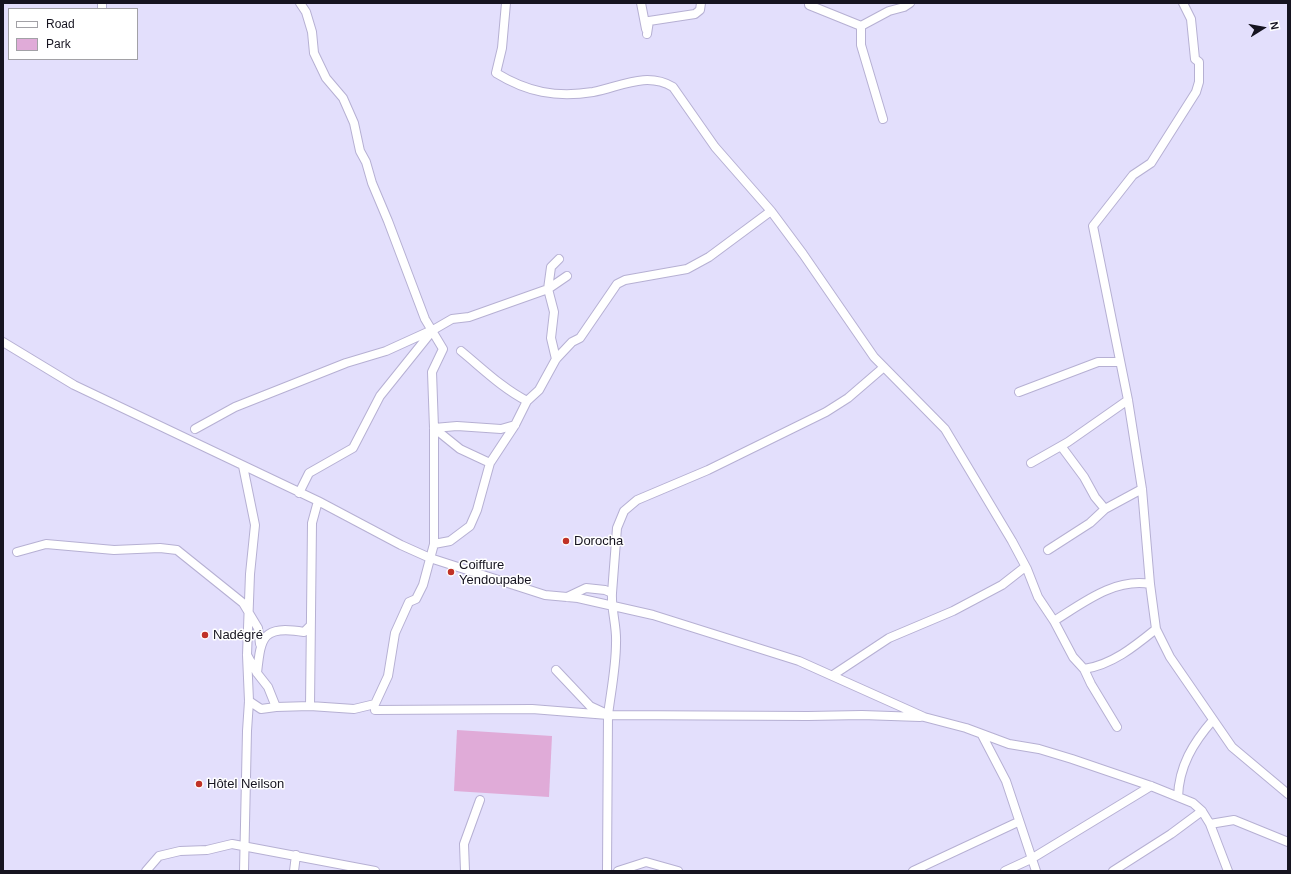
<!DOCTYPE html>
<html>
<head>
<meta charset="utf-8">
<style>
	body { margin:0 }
	#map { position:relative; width:1291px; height:874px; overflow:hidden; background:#e3dffc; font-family:Arial,sans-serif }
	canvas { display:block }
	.frame { position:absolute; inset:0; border:4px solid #161420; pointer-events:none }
	.legend { position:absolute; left:8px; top:8px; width:130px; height:52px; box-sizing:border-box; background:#fff; border:1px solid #a2a1a6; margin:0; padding:5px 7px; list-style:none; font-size:12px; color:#161420 }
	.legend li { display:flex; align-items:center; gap:8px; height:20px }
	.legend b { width:20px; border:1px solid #a2a1a6 }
	.north { position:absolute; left:1243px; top:8px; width:40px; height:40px; -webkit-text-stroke:3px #fff; paint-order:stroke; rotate:79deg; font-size:11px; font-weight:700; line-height:16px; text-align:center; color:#161420 }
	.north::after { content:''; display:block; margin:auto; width:14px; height:18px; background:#161420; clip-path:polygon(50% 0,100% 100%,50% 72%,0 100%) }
</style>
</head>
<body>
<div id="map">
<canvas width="1291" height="874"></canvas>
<div class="frame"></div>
<ul class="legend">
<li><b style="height:5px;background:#fff"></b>Road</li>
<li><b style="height:11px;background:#e0abd8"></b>Park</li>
</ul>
<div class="north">N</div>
</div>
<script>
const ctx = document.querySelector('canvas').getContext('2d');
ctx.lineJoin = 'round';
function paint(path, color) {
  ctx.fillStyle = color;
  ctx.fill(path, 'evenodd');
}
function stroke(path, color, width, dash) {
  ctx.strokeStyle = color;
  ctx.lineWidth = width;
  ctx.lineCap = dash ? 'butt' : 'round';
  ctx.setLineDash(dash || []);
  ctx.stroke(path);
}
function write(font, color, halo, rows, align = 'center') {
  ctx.font = font + ' Arial,sans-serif';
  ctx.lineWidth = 3;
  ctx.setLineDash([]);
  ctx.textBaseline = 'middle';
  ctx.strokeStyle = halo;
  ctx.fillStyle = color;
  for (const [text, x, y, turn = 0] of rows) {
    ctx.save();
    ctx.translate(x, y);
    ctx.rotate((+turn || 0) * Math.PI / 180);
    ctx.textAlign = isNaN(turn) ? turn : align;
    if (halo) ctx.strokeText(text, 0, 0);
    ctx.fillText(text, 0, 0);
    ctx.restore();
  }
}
const green = new Path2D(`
	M457 730 552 736 549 797 454 791Z`);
const minor = new Path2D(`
	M102 3V9
	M506 3 502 48 496 73C527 92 556 98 593 92 620 87 646 71 673 87L715 147 771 211 803 254 874 357 945 429 1012 541 1027 569 1038 597 1054 621 1073 657 1084 669C1112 665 1135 646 1156 629
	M641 3 646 29
	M809 3V5L861 26
	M1183 3 1191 19 1195 59 1199 62V82L1196 92 1151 163 1133 175 1093 226 1128 400 1142 489 1150 584 1156 629 1170 657 1232 747 1288 794
	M647 34 649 21 695 14 700 10 701 3
	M883 119 861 45V26L889 11 904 7 910 3
	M3 342 74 385 318 501 401 545 430 558 545 595 578 598 653 615 799 661 924 717 966 728 1009 744 1039 749 1072 759 1151 786 1193 803 1202 811 1210 824 1234 820 1288 842
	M461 351C483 369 502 388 527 401
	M556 359 551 338 554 312 548 289 551 267 559 259
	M1019 392 1098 362H1120
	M434 428 457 426 501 429 515 425
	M434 428 460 449 490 463
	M195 429 235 407 346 363 386 351 430 331
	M1061 446 1084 477 1095 497 1105 509
	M1031 463 1068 442 1128 400
	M243 466 255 525 250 574 247 655 249 701 247 731 244 871
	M299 493 309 473 353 448 380 396 433 330 452 319 469 317 548 289 567 276
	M434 544 450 541 470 526 477 510 490 463 515 425 527 401 539 390 556 359 572 342 580 338 617 284 625 280 687 269 709 257 771 211
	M1048 550 1090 523 1105 509 1142 489
	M17 552 46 544 114 550 160 548 177 550 243 603 258 628 260 644
	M567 597 586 588 605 590 612 593 617 528 624 511 637 500 708 470 826 412 848 398 884 367
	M1054 621C1083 603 1114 578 1150 584
	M247 655 257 673 268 687 276 707 310 706 354 709 375 704 388 676 395 633 409 602 416 599 423 585 434 544V428L432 372 443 349 425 319 388 221 372 183 366 162 360 151 354 123 343 98 326 78 314 53 312 32 306 12 300 3
	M1084 669 1091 684 1117 727
	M556 670 590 706 605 713
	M257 673C261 637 262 625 304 632L310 626
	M833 675 889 638 953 611 1002 585 1025 567
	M249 701 261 709 276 707
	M310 706 312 523 318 501
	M375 710 532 709 608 715C611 691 616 667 616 643 617 626 611 610 612 593
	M982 735 1006 781 1036 871
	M1178 797C1179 766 1193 743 1213 720
	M1210 824 1228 871
	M146 871 159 856 180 851 207 850 232 844 375 871
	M294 871 296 855
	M465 871 464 844 480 800
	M607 871 608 715 808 716 862 715 920 717
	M618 871 646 862 678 871
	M913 871 1018 822
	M1005 871 1031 859 1151 786
	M1113 871 1171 834 1202 811`);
const markers = [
	[566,541,4,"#c03226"],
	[451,572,4,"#c03226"],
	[205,635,4,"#c03226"],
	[199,784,4,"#c03226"]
];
const poiNames = [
	["Dorocha",574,541],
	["Coiffure",459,565],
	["Yendoupabe",459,580],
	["Nadégré",213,635],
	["Hôtel Neilson",207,784]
];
paint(green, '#e0abd8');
stroke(minor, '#b6b0d3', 10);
stroke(minor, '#fff', 8);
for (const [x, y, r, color] of markers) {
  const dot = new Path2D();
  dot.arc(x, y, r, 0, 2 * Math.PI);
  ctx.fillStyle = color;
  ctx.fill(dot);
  stroke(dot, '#fff', 1.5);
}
write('13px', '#161420', '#fff', poiNames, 'left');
</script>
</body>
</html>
